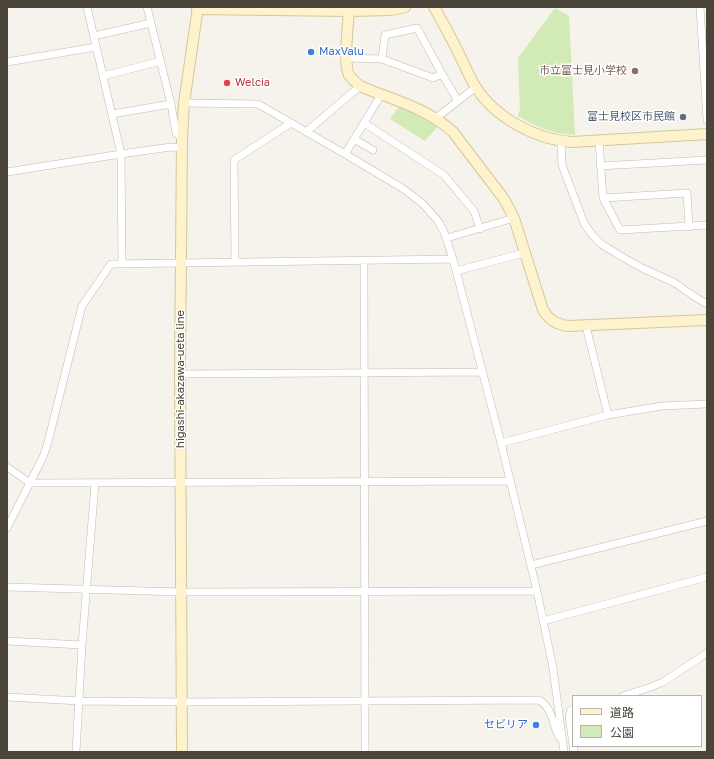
<!DOCTYPE html>
<html>
<head>
<meta charset="utf-8">
<style>
	body { margin:0 }
	#map { position:relative; width:714px; height:759px; overflow:hidden; background:#f6f3ec; font-family:"Golos Text","Noto Sans JP",sans-serif }
	canvas { display:block }
	.frame { position:absolute; inset:0; border:8px solid #4b4439; pointer-events:none }
	.legend { position:absolute; left:572px; top:695px; width:130px; height:52px; box-sizing:border-box; background:#fff; border:1px solid #b7b4b0; margin:0; padding:5px 7px; list-style:none; font-size:12px; color:#4b4439 }
	.legend li { display:flex; align-items:center; gap:8px; height:20px }
	.legend b { width:20px; border:1px solid #b7b4b0 }
</style>
</head>
<body>
<div id="map">
<canvas width="714" height="759"></canvas>
<div class="frame"></div>
<ul class="legend">
<li><b style="height:5px;background:#fff3cd"></b>道路</li>
<li><b style="height:11px;background:#d2eab5"></b>公園</li>
</ul>
</div>
<script>
const ctx = document.querySelector('canvas').getContext('2d');
ctx.lineJoin = 'round';
function paint(path, color) {
  ctx.fillStyle = color;
  ctx.fill(path, 'evenodd');
}
function stroke(path, color, width, dash) {
  ctx.strokeStyle = color;
  ctx.lineWidth = width;
  ctx.lineCap = dash ? 'butt' : 'round';
  ctx.setLineDash(dash || []);
  ctx.stroke(path);
}
function write(font, color, halo, rows, align = 'center') {
  ctx.font = font + ' "Golos Text","Noto Sans JP",sans-serif';
  ctx.lineWidth = 3;
  ctx.setLineDash([]);
  ctx.textBaseline = 'middle';
  ctx.strokeStyle = halo;
  ctx.fillStyle = color;
  for (const [text, x, y, turn = 0] of rows) {
    ctx.save();
    ctx.translate(x, y);
    ctx.rotate((+turn || 0) * Math.PI / 180);
    ctx.textAlign = isNaN(turn) ? turn : align;
    if (halo) ctx.strokeText(text, 0, 0);
    ctx.fillText(text, 0, 0);
    ctx.restore();
  }
}
const green = new Path2D(`
	M555 8 569 16 575 135C553 134 536 127 518 116L520 109 518 58Z
	M399 106 423 115 438 126 425 141 390 119Z`);
const street = new Path2D(`
	M87 7 121 154 122 263
	M147 7 171 104 176 133 182 138
	M700 7 707 120
	M94 36 151 23
	M347 58 382 59 385 35 417 28 442 74 458 101
	M382 59 433 78 442 74
	M7 62 96 47
	M103 76 161 61
	M184 103 258 104 345 154 402 188 422 203 438 221 444 232 453 259 501 443 537 591 553 668 564 752
	M112 114 171 104
	M436 118 476 87
	M364 123 444 175 474 211 480 229
	M306 132 360 86
	M354 139 373 150
	M561 141 562 165 584 223 593 236 601 244 624 258 642 268 675 283 695 297 707 304
	M599 141 603 198 620 230 707 225
	M345 154 381 95
	M600 166 707 160
	M7 172 121 154 171 147 181 148
	M603 198 687 193 689 227
	M447 238 514 218
	M364 261 365 752
	M235 262 234 160 291 123
	M456 271 524 253
	M586 326 608 415
	M180 374 482 372
	M501 443 608 415 662 406 707 404
	M7 467 30 483 510 481
	M7 528 43 457 48 442 82 306 111 264 453 259
	M531 565 707 521
	M7 587 181 592 537 591
	M543 621 707 577
	M7 641 82 645
	M623 696 651 687 663 682 707 653
	M7 697 80 701 182 702 539 700C553 708 552 724 559 737
	M573 709 571 710 569 716 574 752
	M76 752 82 645 95 483`);
const secondary = new Path2D(`
	M434 7C443 23 452 39 460 56 465 66 469 76 475 86 494 117 536 140 572 142L707 134
	M197 9 349 11 391 10 405 7
	M349 11C348 26 343 63 349 75 352 79 356 83 360 86 392 100 426 107 453 132L504 199 514 218 543 310C549 320 556 324 568 326L707 320
	M182 752 180 374 182 138 184 103 198 7`);
const markers = [
	[311,52,4,"#3f7fe0"],
	[635,71,4,"#8d6e63"],
	[227,83,4,"#e0444e"],
	[683,117,4,"#5c6f8a"],
	[536,725,4,"#3f7fe0"]
];
const shopNames = [
	["MaxValu",319,52],
	["セビリア",528,725,"right"]
];
const educationNames = [
	["市立富士見小学校",627,71]
];
const healthNames = [
	["Welcia",235,83]
];
const serviceNames = [
	["富士見校区市民館",675,117]
];
const streetNames = [
	["higashi-akazawa-ueta line",181,379,-90]
];
paint(green, '#d2eab5');
stroke(street, '#c2bbae', 8);
stroke(secondary, '#d6c79b', 12);
stroke(street, '#fff', 7);
stroke(secondary, '#fff3cd', 10);
for (const [x, y, r, color] of markers) {
  const dot = new Path2D();
  dot.arc(x, y, r, 0, 2 * Math.PI);
  ctx.fillStyle = color;
  ctx.fill(dot);
  stroke(dot, '#fff', 1.5);
}
write('11px', '#366cbe', '#fff', shopNames, 'left');
write('11px', '#785e54', '#fff', educationNames, 'right');
write('11px', '#be3a42', '#fff', healthNames, 'left');
write('11px', '#4e5e75', '#fff', serviceNames, 'right');
write('11px', '#4b4439', '#fff', streetNames);
</script>
</body>
</html>
